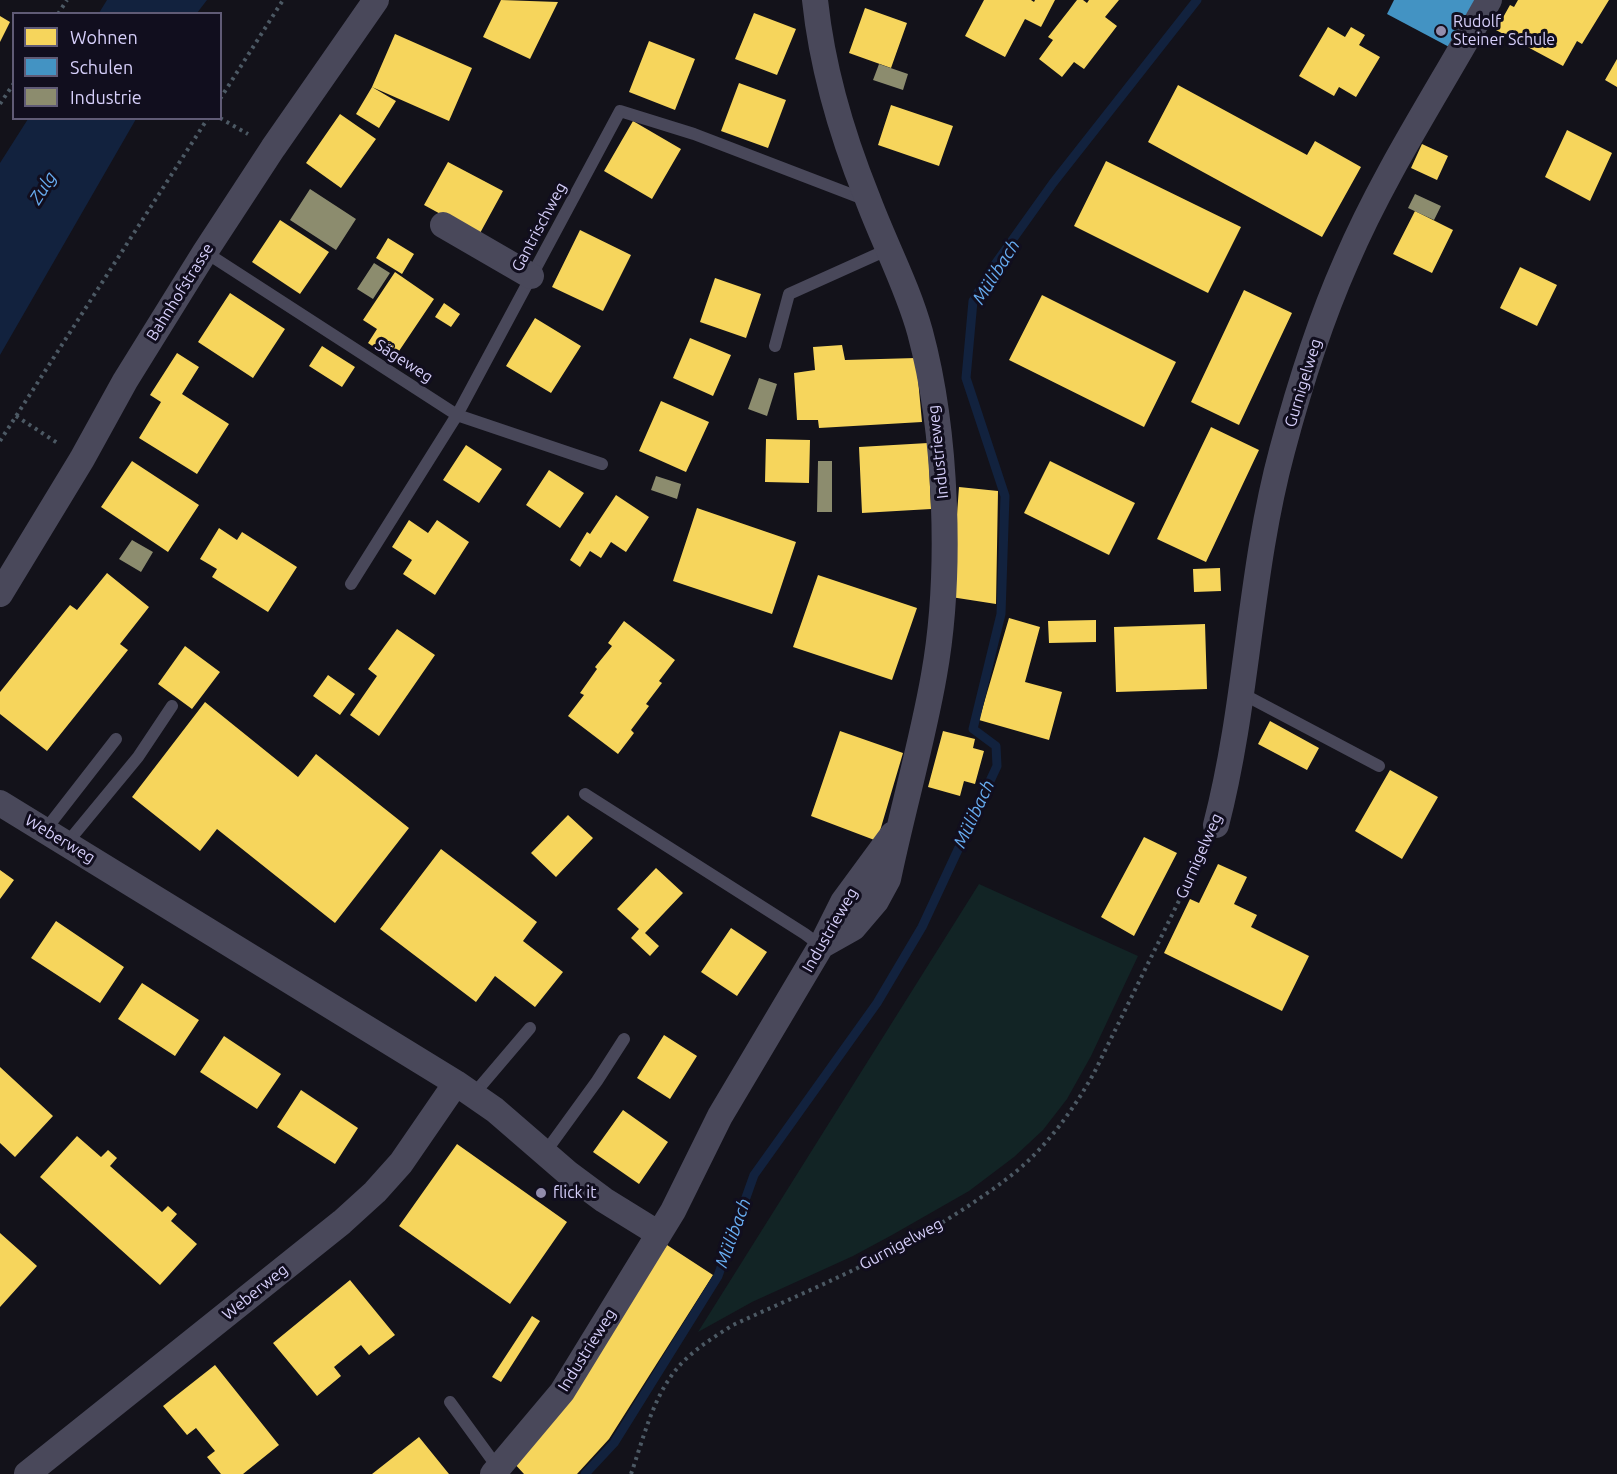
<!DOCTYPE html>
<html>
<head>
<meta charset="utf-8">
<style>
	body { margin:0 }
	#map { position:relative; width:1617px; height:1474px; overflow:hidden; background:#13121a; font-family:Ubuntu,sans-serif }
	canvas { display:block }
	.legend { position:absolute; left:12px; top:12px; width:210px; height:108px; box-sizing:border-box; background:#110e1e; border:2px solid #605b76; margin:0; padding:8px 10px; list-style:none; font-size:18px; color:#d6cffa }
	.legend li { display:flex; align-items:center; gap:12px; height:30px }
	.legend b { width:30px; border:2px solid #605b76 }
</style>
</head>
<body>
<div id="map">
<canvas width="1617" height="1474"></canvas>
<ul class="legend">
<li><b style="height:16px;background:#f6d55c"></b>Wohnen</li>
<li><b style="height:16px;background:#4393c3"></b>Schulen</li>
<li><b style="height:16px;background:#8c8c6e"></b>Industrie</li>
</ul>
</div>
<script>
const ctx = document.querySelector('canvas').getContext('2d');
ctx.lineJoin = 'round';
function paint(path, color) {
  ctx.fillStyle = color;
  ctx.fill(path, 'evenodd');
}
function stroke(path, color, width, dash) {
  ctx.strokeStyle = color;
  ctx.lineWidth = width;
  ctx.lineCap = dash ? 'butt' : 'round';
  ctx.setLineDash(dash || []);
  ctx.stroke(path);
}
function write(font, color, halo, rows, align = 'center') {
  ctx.font = font + ' Ubuntu,sans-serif';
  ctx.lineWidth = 6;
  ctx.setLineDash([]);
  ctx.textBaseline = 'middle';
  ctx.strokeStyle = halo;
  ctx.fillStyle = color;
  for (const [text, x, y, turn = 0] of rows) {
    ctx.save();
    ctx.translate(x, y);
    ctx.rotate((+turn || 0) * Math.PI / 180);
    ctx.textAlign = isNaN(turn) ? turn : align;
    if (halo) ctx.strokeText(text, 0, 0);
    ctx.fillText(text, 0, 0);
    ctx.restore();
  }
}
const green = new Path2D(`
	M979 884 1138 956 1091 1056 1067 1099 1043 1130 1014 1157 969 1191 892 1235 853 1256 752 1302 698 1332Z`);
const water = new Path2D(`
	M107 0H207L197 13H99Z
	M28 119H136L0 355V163Z`);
const homes = new Path2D(`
	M501 0 558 2 530 59 483 37Z
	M984 0H1031L1034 2 1035 0H1055L1041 27 1025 19 1005 57 965 36Z
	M1077 0H1083L1087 3 1089 0H1119L1105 17 1117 26 1084 69 1074 62 1062 77 1039 59 1053 40 1048 37Z
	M1518 0H1609L1582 44 1577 41 1563 66 1496 30 1510 5 1514 7Z
	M865 8 907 23 891 68 849 53Z
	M754 13 796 29 777 75 735 59Z
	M0 16 10 22 0 42Z
	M1328 27 1345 37 1351 27 1365 35 1359 45 1380 57 1356 97 1339 87 1334 96 1299 76Z
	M395 34 472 68 449 121 372 87 396 101 379 128 356 114 372 87Z
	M649 41 695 59 675 110 629 92Z
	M1617 59V87L1605 80Z
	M739 83 786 100 768 148 721 131Z
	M1178 85 1307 155 1315 141 1361 167 1322 237 1148 142Z
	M891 105 953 126 939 166 878 145Z
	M340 114 376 139 341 188 306 163Z
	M633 121 681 149 652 199 604 171Z
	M1567 130 1612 153 1590 201 1545 177Z
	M1422 144 1448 156 1437 180 1411 168Z
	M1106 161 1241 227 1208 293 1074 226Z
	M448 162 503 191 479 235 424 205Z
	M1415 211 1453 230 1432 273 1393 254Z
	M280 220 329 252 300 294 252 262Z
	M580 230 631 255 603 311 552 287Z
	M388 238 414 254 402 274 376 258Z
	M1520 267 1557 285 1537 326 1500 308Z
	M395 272 434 299 393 360 368 343 377 329 363 320Z
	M715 278 761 294 746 338 700 322Z
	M1244 290 1292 313 1239 425 1191 402Z
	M230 293 285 329 253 378 198 342Z
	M1042 295 1176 362 1144 427 1009 360Z
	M444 303 460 314 451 327 435 317Z
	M535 318 581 346 551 393 506 366Z
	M690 338 731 355 713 396 673 378Z
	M842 345 845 360 916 358 922 422 819 428 818 420H797L794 373 815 370 813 347Z
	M322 346 355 367 342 387 309 366Z
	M177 353 199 367 182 394 229 424 197 474 139 438 161 402 150 395Z
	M661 401 709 422 686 472 639 451Z
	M1211 427 1259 450 1206 562 1157 539Z
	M766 439 810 440 809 483 765 482Z
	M928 443 931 509 862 513 859 447Z
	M466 445 502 469 479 503 443 480Z
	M132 461 199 505 168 552 101 507Z
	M1050 461 1135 503 1109 555 1024 513Z
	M549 470 584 493 560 528 526 505Z
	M959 487 998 491 996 604 951 597Z
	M616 495 649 517 626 552 611 542 601 558 590 551 580 567 570 560 587 532 590 534Z
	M697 508 796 542 772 614 673 581Z
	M409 520 428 533 437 520 469 542 435 595 403 574 412 560 392 547Z
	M219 528 237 540 242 532 297 567 268 612 212 577 217 569 200 559Z
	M1220 568 1221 591 1194 592 1193 569Z
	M107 573 149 607 120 644 128 650 47 751 0 714V692L70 605 77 610Z
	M818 575 917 608 892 680 793 647Z
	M1009 618 1040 627 1025 682 1062 692 1049 740 979 720Z
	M1096 620V642L1049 643 1048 621Z
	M624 621 675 660 659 681 662 683 646 704 649 706 631 730 634 733 618 754 568 716 584 695 580 693 597 669 595 667 612 646 608 643Z
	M1205 624 1207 689 1116 692 1114 627Z
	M397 629 435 655 379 736 350 715 377 676 368 669Z
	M185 646 220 672 192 709 158 684Z
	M328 675 355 694 340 715 313 696Z
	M205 702 298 777 316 754 409 828 335 923 217 829 200 851 132 797Z
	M1270 721 1319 748 1307 770 1258 744Z
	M840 731 903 753 877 841 811 816Z
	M943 731 975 739 973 748 984 751 975 784 964 781 960 796 928 787Z
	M1390 770 1438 797 1402 859 1355 831Z
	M568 815 593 838 556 877 531 853Z
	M1144 837 1177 853 1134 936 1101 917Z
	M441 849 537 922 523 941 563 972 535 1007 495 976 476 1002 380 929Z
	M1218 864 1247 877 1234 904 1257 915 1251 927 1309 956 1282 1011 1164 953 1190 899 1199 903Z
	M656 868 683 893 645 933 659 946 650 956 631 938 639 929 617 909Z
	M0 870 14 880 0 899Z
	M56 921 124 967 100 1003 31 958Z
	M731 928 767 952 737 996 701 972Z
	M142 983 199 1020 175 1056 118 1019Z
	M664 1035 697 1056 670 1099 637 1078Z
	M224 1036 281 1074 257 1109 200 1072Z
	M0 1067 53 1116 15 1157 0 1143Z
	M301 1090 358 1128 335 1164 277 1127Z
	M623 1110 668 1142 639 1184 593 1152Z
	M77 1136 101 1157 108 1150 117 1158 110 1166 162 1212 168 1206 177 1214 171 1221 197 1244 160 1285 40 1177Z
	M457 1144 567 1222 510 1304 399 1226Z
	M0 1233 37 1266 0 1307Z
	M667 1245 713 1275 609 1439 577 1474H524L512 1461Z
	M350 1280 395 1335 369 1355 361 1345 334 1367 341 1376 317 1396 273 1343Z
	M532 1316 540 1321 501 1382 492 1377Z
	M215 1365 279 1445 243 1474H221L207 1457 215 1451 196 1428 187 1435 163 1406Z
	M419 1437 449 1474H372Z`);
const schools = new Path2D(`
	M1394 0H1479L1453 49 1387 14Z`);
const industry = new Path2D(`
	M879 64 908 74 903 90 873 80Z
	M310 189 356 219 336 250 290 220Z
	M1415 194 1441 206 1434 220 1408 208Z
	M374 263 390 273 373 299 357 289Z
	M759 378 777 384 767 416 748 409Z
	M818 461H832V512H817Z
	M656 476 681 484 677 499 651 490Z
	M132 540 153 552 141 572 119 559Z`);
const stream = new Path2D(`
	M585 1474 614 1443 718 1276 754 1175 877 1003 922 927 997 766 996 746 973 729 1001 614 1005 496 966 378 973 301 993 267 1053 183 1197 0`);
const path = new Path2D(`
	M58 14 67 0
	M220 99 283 0
	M0 104 14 83
	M220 118 248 134
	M16 416 59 444
	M0 441 208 118
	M631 1474C645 1434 655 1387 687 1358 701 1345 717 1335 733 1325 816 1287 902 1252 977 1200 995 1188 1013 1175 1028 1161 1055 1135 1076 1105 1094 1073L1205 848`);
const service = new Path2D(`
	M205 252 457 415 602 464
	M775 346 789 294 889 249
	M351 584 457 415 620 111 694 134 866 200
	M1241 693 1379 766
	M585 794 805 934 821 946
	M46 829 116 739
	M67 843 138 757 172 706
	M473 1095 530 1028
	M544 1154 597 1081 624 1039
	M450 1402 498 1468`);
const minor = new Path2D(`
	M815 0C822 67 842 135 867 197 884 243 907 285 920 332 947 432 952 574 934 675 922 744 902 811 888 879L876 901 853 928 821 946
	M443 225 531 276
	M0 594 82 459 125 381 205 252 273 148 376 0
	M0 803 456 1083 495 1110 569 1174 604 1200 659 1234
	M1216 825C1248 702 1249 573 1282 451 1299 387 1319 323 1346 262 1385 171 1441 87 1489 0
	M27 1474 342 1222 375 1192 401 1163 456 1083
	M493 1474 562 1392 673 1211 720 1116 821 946 843 902 893 834`);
const markers = [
	[1441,31,6,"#928dac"],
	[541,1193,6,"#928dac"]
];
const poiNames = [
	["Rudolf",1453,22],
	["Steiner Schule",1453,40],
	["flick it",553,1193]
];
const streetNames = [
	["Gantrischweg",539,227,-62],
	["Bahnhofstrasse",180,292,-58],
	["Sägeweg",404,361,33],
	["Gurnigelweg",1303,383,-73],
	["Industrieweg",938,452,-96],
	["Weberweg",60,839,31],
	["Gurnigelweg",1199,856,-66],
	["Industrieweg",830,930,-60],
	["Gurnigelweg",901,1244,-28],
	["Weberweg",255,1292,-39],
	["Industrieweg",587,1350,-58]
];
const waterNames = [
	["Zulg",43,188,-58],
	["Mülibach",996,272,-58],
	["Mülibach",974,814,-65],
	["Mülibach",733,1233,-70]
];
paint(green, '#122425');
paint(water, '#12223e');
paint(homes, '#f6d55c');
paint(schools, '#4393c3');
paint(industry, '#8c8c6e');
stroke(stream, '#12223e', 9);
stroke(path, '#4c5964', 4, [3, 4.5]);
stroke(service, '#49485a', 12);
stroke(minor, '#49485a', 26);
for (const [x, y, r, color] of markers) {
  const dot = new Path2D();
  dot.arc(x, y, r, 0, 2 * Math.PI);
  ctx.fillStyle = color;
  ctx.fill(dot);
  stroke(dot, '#110e1e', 2);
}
write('16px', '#d6cffa', '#110e1e', poiNames, 'left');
write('16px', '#d6cffa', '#110e1e', streetNames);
write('italic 18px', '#67acf0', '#110e1e', waterNames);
</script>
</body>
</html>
